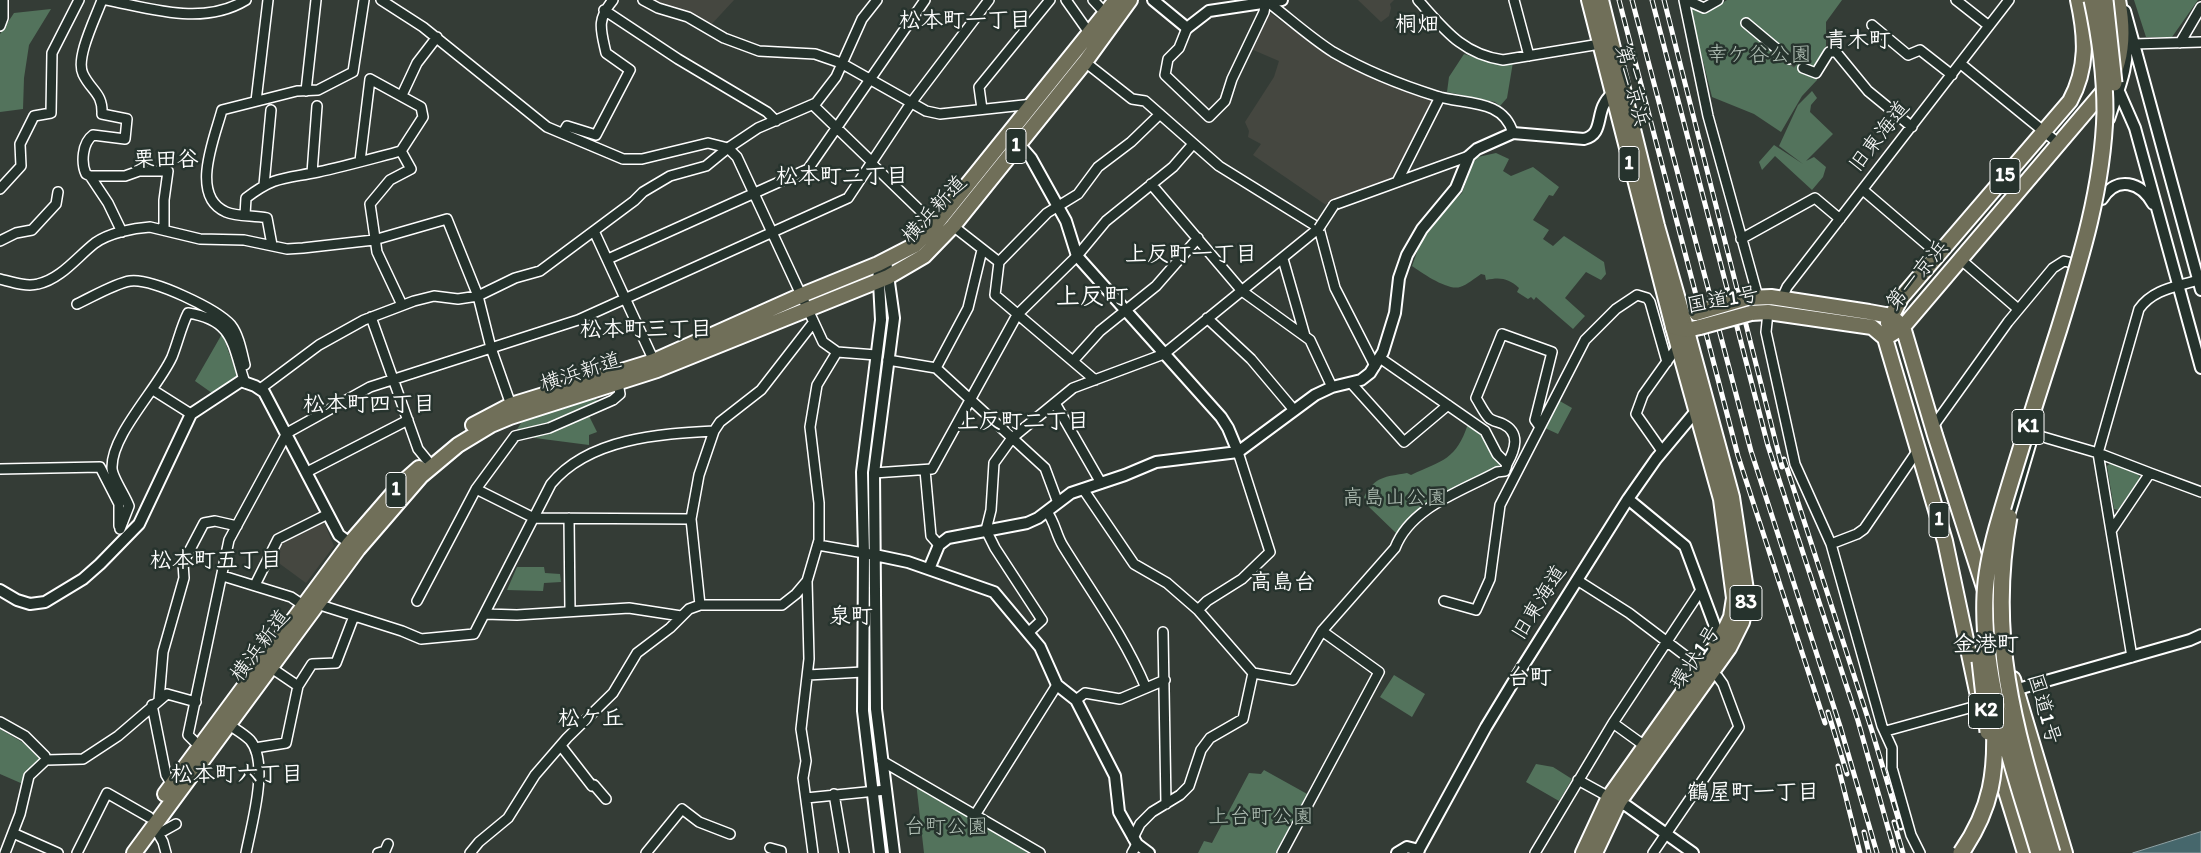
<!DOCTYPE html>
<html>
<head>
<meta charset="utf-8">
<style>
	body { margin:0 }
	canvas { display:block; background:#343c36 }
</style>
</head>
<body>
<canvas width="2201" height="853"></canvas>
<script>
const ctx = document.querySelector('canvas').getContext('2d');
ctx.lineJoin = 'round';
function paint(path, color) {
  ctx.fillStyle = color;
  ctx.fill(path, 'evenodd');
}
function stroke(path, color, width, dash) {
  ctx.strokeStyle = color;
  ctx.lineWidth = width;
  ctx.lineCap = dash ? 'butt' : 'round';
  ctx.setLineDash(dash || []);
  ctx.stroke(path);
}
function write(font, color, halo, rows, align = 'center') {
  ctx.font = font + ' Itim,"Klee One",sans-serif';
  ctx.lineWidth = 5;
  ctx.setLineDash([]);
  ctx.textBaseline = 'middle';
  ctx.strokeStyle = halo;
  ctx.fillStyle = color;
  for (const [text, x, y, turn = 0] of rows) {
    ctx.save();
    ctx.translate(x, y);
    ctx.rotate((+turn || 0) * Math.PI / 180);
    ctx.textAlign = isNaN(turn) ? turn : align;
    if (halo) ctx.strokeText(text, 0, 0);
    ctx.fillText(text, 0, 0);
    ctx.restore();
  }
}
const built = new Path2D(`
	M651 0H734L709 27Z
	M1358 0H1394L1390 4 1391 8 1389 16 1381 22Z
	M1270 13 1330 57 1363 74 1432 100 1394 177 1328 202 1326 205 1253 155 1261 144 1248 137 1249 131 1245 122 1274 77 1279 61 1251 49 1263 19Z
	M324 522 334 546 306 583 272 558 281 541Z`);
const green = new Path2D(`
	M1727 0H1842L1826 22V46L1812 74 1817 80 1802 96 1781 132 1754 114 1712 97 1689 5C1703 15 1714 8 1727 0Z
	M2134 0H2198L2172 37H2146Z
	M51 9 29 45 24 78 23 109 0 112V34L14 13Z
	M1464 54 1500 65 1513 62 1507 98 1500 106 1495 102 1447 92 1449 77Z
	M1812 91 1817 98 1811 105 1810 112 1833 134 1806 161 1814 157 1826 167 1823 177 1812 190 1775 156 1762 170 1759 162 1774 145 1803 164 1779 146 1798 105Z
	M1496 153 1509 159 1503 171 1511 176 1533 167 1559 187 1553 196 1549 195 1533 220 1549 230 1543 239 1553 246 1564 236 1604 262 1606 274 1601 280 1586 272 1565 298 1585 316 1573 329 1536 297 1534 300 1531 297 1528 299 1517 292 1519 288C1508 278 1500 277 1486 280L1485 275 1481 274C1475 278 1467 285 1460 287 1448 291 1422 273 1412 266L1420 244 1444 210 1462 193 1473 163 1478 157Z
	M222 334 238 377 212 393 195 381Z
	M594 396 598 402 585 408 597 432 589 435V445L535 438 516 431 521 423 530 417Z
	M1558 400 1572 408 1558 434 1545 428Z
	M1468 424 1482 434 1500 465 1414 513 1397 534 1368 506 1364 497C1375 476 1385 477 1407 473L1411 475C1443 460 1456 460 1468 424Z
	M2111 463 2138 474 2140 478 2118 510 2114 509 2107 466Z
	M517 567H544L545 573 560 574 561 582 544 583 543 591 507 590Z
	M1394 675 1425 694 1412 717 1380 697Z
	M0 729 22 742 41 757 25 776 23 784 0 774Z
	M1536 764 1553 767 1572 779 1559 801 1526 782Z
	M1264 770 1309 795 1278 853H1198L1204 841 1212 843 1249 773 1261 774Z
	M916 782 1036 853H924Z`);
const water = new Path2D(`
	M2201 832V853H2133Z`);
const minorTunnel = new Path2D(`
	M1789 59 1803 68`);
const minor = new Path2D(`
	M102 0C96 17 75 58 83 74 91 91 103 93 102 114L127 119 125 139 93 135C82 143 81 163 86 174L90 176 108 203 122 232
	M107 0C153 9 203 26 246 0
	M381 0 423 27 547 127 623 159H642L708 143 728 148 737 157 823 342 837 352 876 355
	M643 0 658 8 688 17 724 38 759 51 815 54 841 63 926 111 940 114 1033 104
	M1066 0 1090 34
	M1093 0 1106 14
	M1418 0C1444 29 1462 54 1503 60L1600 44
	M1514 0 1529 56
	M1684 0 1708 116 1758 297
	M1686 0 1704 8 1718 0
	M1956 0 1989 26
	M1269 3C1290 19 1311 38 1333 52 1364 70 1401 85 1436 96 1464 105 1503 98 1513 133
	M604 10 678 59 767 112 776 121
	M1746 23 1789 59
	M1872 25 1908 55 1920 50 1952 75
	M0 26 3 18V0
	M1187 28 1179 48 1168 59 1165 75 1209 117 1225 101 1232 79 1264 12 1266 0
	M2180 43 2201 7
	M2134 44 2201 42
	M1085 62 1132 99 1145 101 1219 166 1319 228 1335 288 1375 366
	M1961 64 2058 143
	M1803 68 1816 73 1829 52H1836L1868 91 1912 127
	M306 91 316 0
	M402 95 417 63 437 37
	M256 101 268 0
	M813 105 872 162
	M982 109 979 87 1050 0
	M563 133 567 126 596 135 630 70 606 53C601 30 596 20 613 0
	M360 161 370 79 421 107 423 117 401 151 411 169 390 180 370 204 377 252 402 305
	M871 163 935 225
	M312 173 317 106
	M90 176H125L139 171H168L164 200V230
	M1397 182 1440 97
	M1151 184 1242 291 1310 340 1332 387
	M264 185 271 110
	M0 189 21 166 20 144 34 116 51 113 52 53 79 0
	M1863 190 1939 255
	M1334 205 1469 156
	M245 215 246 198C275 176 283 179 318 172 346 166 374 158 401 151
	M953 226 999 262 1047 213 1078 194 1098 167 1131 142 1160 114
	M594 231 654 361
	M1741 239 1815 198 1840 219
	M0 241 16 233 32 230 56 204 58 192
	M272 245 267 218C254 215 238 217 226 212 189 196 215 137 222 110L297 91 318 90 353 72 364 0
	M1959 258 2018 309
	M608 259 808 169 925 0
	M1283 259 1305 336
	M999 262 995 295 1095 380
	M0 279C12 282 26 287 38 284 61 279 77 257 95 243 109 233 133 228 150 227L200 239 244 240 287 249 303 248 374 240 447 219 478 296 491 348 511 405
	M1782 298 1787 287 2009 0
	M77 304C92 297 116 283 130 281 152 278 217 309 231 325 239 335 242 353 245 365
	M1768 312 1766 332 1795 464 1831 544 1882 726 1892 748V768L1911 835 1920 853
	M371 317 418 449 427 460
	M1207 318 1251 359 1294 410
	M1380 358 1485 431 1497 454 1507 464 1506 468
	M888 360 936 368 1045 468 1058 503
	M1073 361 1100 331 1156 286 1198 238
	M936 368 968 308 982 250
	M1351 383 1404 442 1448 405
	M260 389 319 345 364 320 414 301 434 296 458 299 478 296 515 278 540 271 634 201 643 192 670 176 706 166 728 148 758 128 816 103 836 77 862 19 877 0
	M153 390 191 414
	M1055 403 1101 483
	M1932 428 2008 322 2053 268 2064 261 2072 263
	M2033 434 2098 453 2150 473 2111 531
	M1662 451 1636 414 1643 395 1678 346
	M1507 464C1515 450 1521 433 1503 424 1499 422 1492 421 1489 418 1484 413 1480 404 1476 398L1502 334 1552 352 1535 420 1540 427
	M0 469 100 467 119 504V526
	M925 470 931 536 939 545
	M307 472 408 420
	M874 473 932 469 1017 315 1077 256 1106 221 1173 167 1193 144
	M2150 473 2201 492
	M476 489 534 518 691 519
	M1083 489 1134 564 1167 583 1198 610
	M1047 512C1055 522 1056 535 1063 546 1092 593 1124 636 1146 688
	M569 518 570 611
	M120 529 129 506C125 495 112 477 112 468 111 435 158 388 172 357 178 342 181 327 188 313 234 320 232 344 245 383
	M1831 544 1857 534 1864 529 1918 450
	M818 545 864 553
	M223 576 291 597 303 605
	M1577 580 1629 613 1695 663 1718 677 1723 684 1739 727 1653 853
	M255 585 278 539 328 514
	M417 601 476 489 515 436 549 428 613 400 620 394 618 383
	M1444 601 1476 610 1490 579 1500 505 1585 340 1616 309 1637 295 1647 298 1650 302 1667 362
	M317 604 402 631 421 639 474 634 551 484C589 438 659 434 714 431
	M700 605 691 519 699 475 714 431 720 422 761 390 813 323
	M485 614 517 615 629 608 681 616
	M1163 632 1166 804
	M1028 633 1042 620 995 548 986 530 991 510 994 463 1012 438 1073 388 1164 354 1319 228
	M2132 657 2098 453 2139 309C2153 289 2176 287 2198 280
	M270 667 298 686
	M1253 673 1293 680 1322 631 1395 548C1411 507 1460 492 1497 472L1505 471
	M808 675 863 672
	M159 700 163 652 184 578 183 563 204 523 215 521 237 526
	M1076 700 1085 693 1120 699 1165 680
	M152 705 166 775 172 785
	M0 722 25 736 45 756 46 760
	M1613 723 1649 749
	M228 724C235 729 244 734 250 740 270 763 251 826 246 853
	M1886 731 1980 705
	M561 746 592 786 594 785 606 799
	M255 748 286 743 298 686 312 664 336 663 354 616
	M203 750 188 735 229 540 287 433 370 387 578 320 848 198 911 103 989 0
	M882 761 1040 853
	M1578 780 1609 797
	M834 794 844 853
	M806 798 886 790
	M975 815 1057 685
	M154 826 163 842 166 853
	M13 833 58 853
	M158 834 176 824
	M1133 838 1140 824 1152 812 1180 795 1189 786 1201 750 1210 738 1243 719 1253 673 1198 610 1207 601 1242 579 1270 552 1238 452
	M770 848 781 851V853
	M5 853 20 814 29 776 46 760 83 759 118 736 167 694 196 702
	M77 853 107 793 149 817
	M378 853 385 851 388 844
	M470 853 479 842 508 818 535 775 567 738 613 693 637 653 670 628 689 609 700 605H782L796 594 807 581
	M646 853 682 809 699 822 730 834
	M813 853 803 778 806 761 801 729 809 659 807 581 819 540V503L810 427 817 385 837 352
	M1132 853 1137 844
	M1282 853 1379 672 1322 631
	M1535 853 1613 723 1701 590`);
const tertiary = new Path2D(`
	M1153 0 1187 28 1209 11 1282 0
	M2125 11 2201 290
	M2117 87 2135 128 2201 368
	M2109 119C2117 93 2130 66 2126 39
	M1018 143 1031 158 1066 221 1077 256 1221 417 1228 428 1238 452
	M2102 199C2117 175 2141 182 2153 204
	M886 261 894 318 874 473 876 709 894 853
	M878 264 881 320 862 472 864 553 863 711 880 853
	M1628 499 1685 546 1720 640
	M2007 522 2037 421
	M870 554 908 562 994 592 1040 647 1057 685 1076 700 1115 776 1119 812 1137 844 1149 853
	M929 569 939 545 948 538 1027 523 1038 518 1071 493 1125 475 1156 462 1238 452 1315 395 1332 387 1361 380 1370 373 1383 352 1395 313 1399 278 1407 255 1422 229 1456 188 1469 156 1477 149 1513 133 1584 139C1606 134 1593 110 1612 94
	M0 590 17 600 30 604 45 602 83 579 100 564 139 524 191 414 241 381 255 386 264 392 339 535 355 547
	M2011 691 2190 640 2201 635
	M1614 800 1627 806 1693 853
	M1397 853 1407 847 1419 850
	M1417 853 1486 727 1523 666 1628 499 1656 459 1696 411`);
const primary = new Path2D(`
	M1583 853 1609 797 1720 640 1731 617 1734 598 1721 499 1673 327
	M1595 853 1619 802 1729 648 1742 622 1745 608 1746 590 1732 497 1684 320`);
const trunk = new Path2D(`
	M1589 0 1673 327
	M1601 0 1657 226 1683 317
	M1747 298 1771 297 1869 312 1891 316 1903 327 1935 435 1999 634
	M1751 313 1768 312 1872 327 1885 338 1945 541 1979 701
	M1888 323 1901 298 2070 101C2088 68 2086 36 2078 0
	M1673 327 1687 330 1700 327
	M1885 338 1903 327 2107 87C2124 60 2124 30 2118 0
	M473 425 511 405 654 361 802 295 878 264 915 245 935 225 1116 0
	M2013 679 2065 853
	M1995 756 2025 853
	M165 794 350 543 402 483 419 468
	M134 853 358 549 421 476 458 445 491 425 510 417 657 370 888 277 924 256 953 226 1085 62 1130 0`);
const rail = new Path2D(`
	M1619 0 1738 456 1825 723
	M1632 0 1751 451 1840 726 1877 853
	M1652 0 1768 446 1858 721 1895 853
	M1664 0 1782 467
	M1784 459 1872 731 1901 828
	M1828 712 1847 774
	M1838 766 1860 853
	M1894 822 1903 853
	M1864 832 1869 853`);
const minorBridge = new Path2D(`
	M1319 228 1334 205`);
const trunkBridge = new Path2D(`
	M1696 313 1747 298
	M1700 327 1751 313`);
const motorwayBridge = new Path2D(`
	M2105 0 2114 83
	M2009 517C1986 642 2017 735 2052 853
	M1980 661 1988 732
	M1961 853C1992 808 1997 771 1994 718
	M2039 853C2015 772 1981 681 1985 595 1986 572 1991 550 1997 528 2016 461 2038 395 2059 329 2081 258 2103 187 2105 112 2105 74 2100 37 2092 0`);
const shields = [
	[1016,146,20],
	[1629,164,20],
	[2005,176,30],
	[2028,427,32],
	[396,490,20],
	[1939,520,20],
	[1746,603,32],
	[1986,711,35]
];
const shieldNames = [
	["1",1016,146],
	["1",1629,164],
	["15",2005,176],
	["K1",2028,427],
	["1",396,490],
	["1",1939,520],
	["83",1746,603],
	["K2",1986,711]
];
const parkNames = [
	["幸ケ谷公園",1759,56],
	["高島山公園",1395,499],
	["上台町公園",1261,818],
	["台町公園",946,828]
];
const streetNames = [
	["第二京浜",1631,86,76],
	["旧東海道",1880,137,-52],
	["横浜新道",935,210,-47],
	["第一京浜",1918,276,-50],
	["国道1号",1723,301,-10],
	["横浜新道",581,373,-18],
	["旧東海道",1540,603,-58],
	["横浜新道",261,646,-53],
	["環状1号",1696,658,-56],
	["国道1号",2043,709,74]
];
const neighbourhoodNames = [
	["松本町一丁目",965,21],
	["桐畑",1417,25],
	["青木町",1858,41],
	["栗田谷",166,160],
	["松本町二丁目",842,177],
	["上反町一丁目",1191,255],
	["松本町三丁目",646,330],
	["松本町四丁目",369,405],
	["上反町二丁目",1023,422],
	["松本町五丁目",216,561],
	["高島台",1283,583],
	["泉町",851,617],
	["金港町",1986,645],
	["台町",1530,678],
	["松ケ丘",591,719],
	["松本町六丁目",237,775],
	["鶴屋町一丁目",1753,793]
];
const quarterNames = [
	["上反町",1092,298]
];
paint(built, '#454740');
paint(green, '#53735c');
paint(water, '#46676c');
stroke(water, '#90a4a7', 1);
stroke(minorTunnel, '#48504a', 9, [9, 4.5]);
stroke(minor, '#fff', 12);
stroke(tertiary, '#fff', 14);
stroke(primary, '#fff', 18);
stroke(trunk, '#fff', 18);
stroke(minor, '#26332d', 9);
stroke(tertiary, '#26332d', 10);
stroke(primary, '#706f59', 14);
stroke(trunk, '#706f59', 14);
stroke(rail, '#fff', 5);
stroke(rail, '#26332d', 3, [9]);
stroke(minorBridge, '#fff', 12, []);
stroke(trunkBridge, '#fff', 18, []);
stroke(motorwayBridge, '#fff', 19, []);
stroke(minorBridge, '#26332d', 9);
stroke(trunkBridge, '#706f59', 14);
stroke(motorwayBridge, '#706f59', 15);
for (const [x, y, w] of shields) {
  const box = new Path2D();
  box.roundRect(x - w / 2, y - 17.5, w, 35, 4);
  ctx.fillStyle = '#26332d';
  ctx.fill(box);
  stroke(box, '#fff', 1);
}
write('bold 20px', '#fff', null, shieldNames);
write('21px', '#b2c0b6', '#26332d', parkNames);
write('21px', '#fff', '#26332d', streetNames);
write('bold 22px', '#fff', '#26332d', neighbourhoodNames);
write('bold 24px', '#fff', '#26332d', quarterNames);
</script>
</body>
</html>
